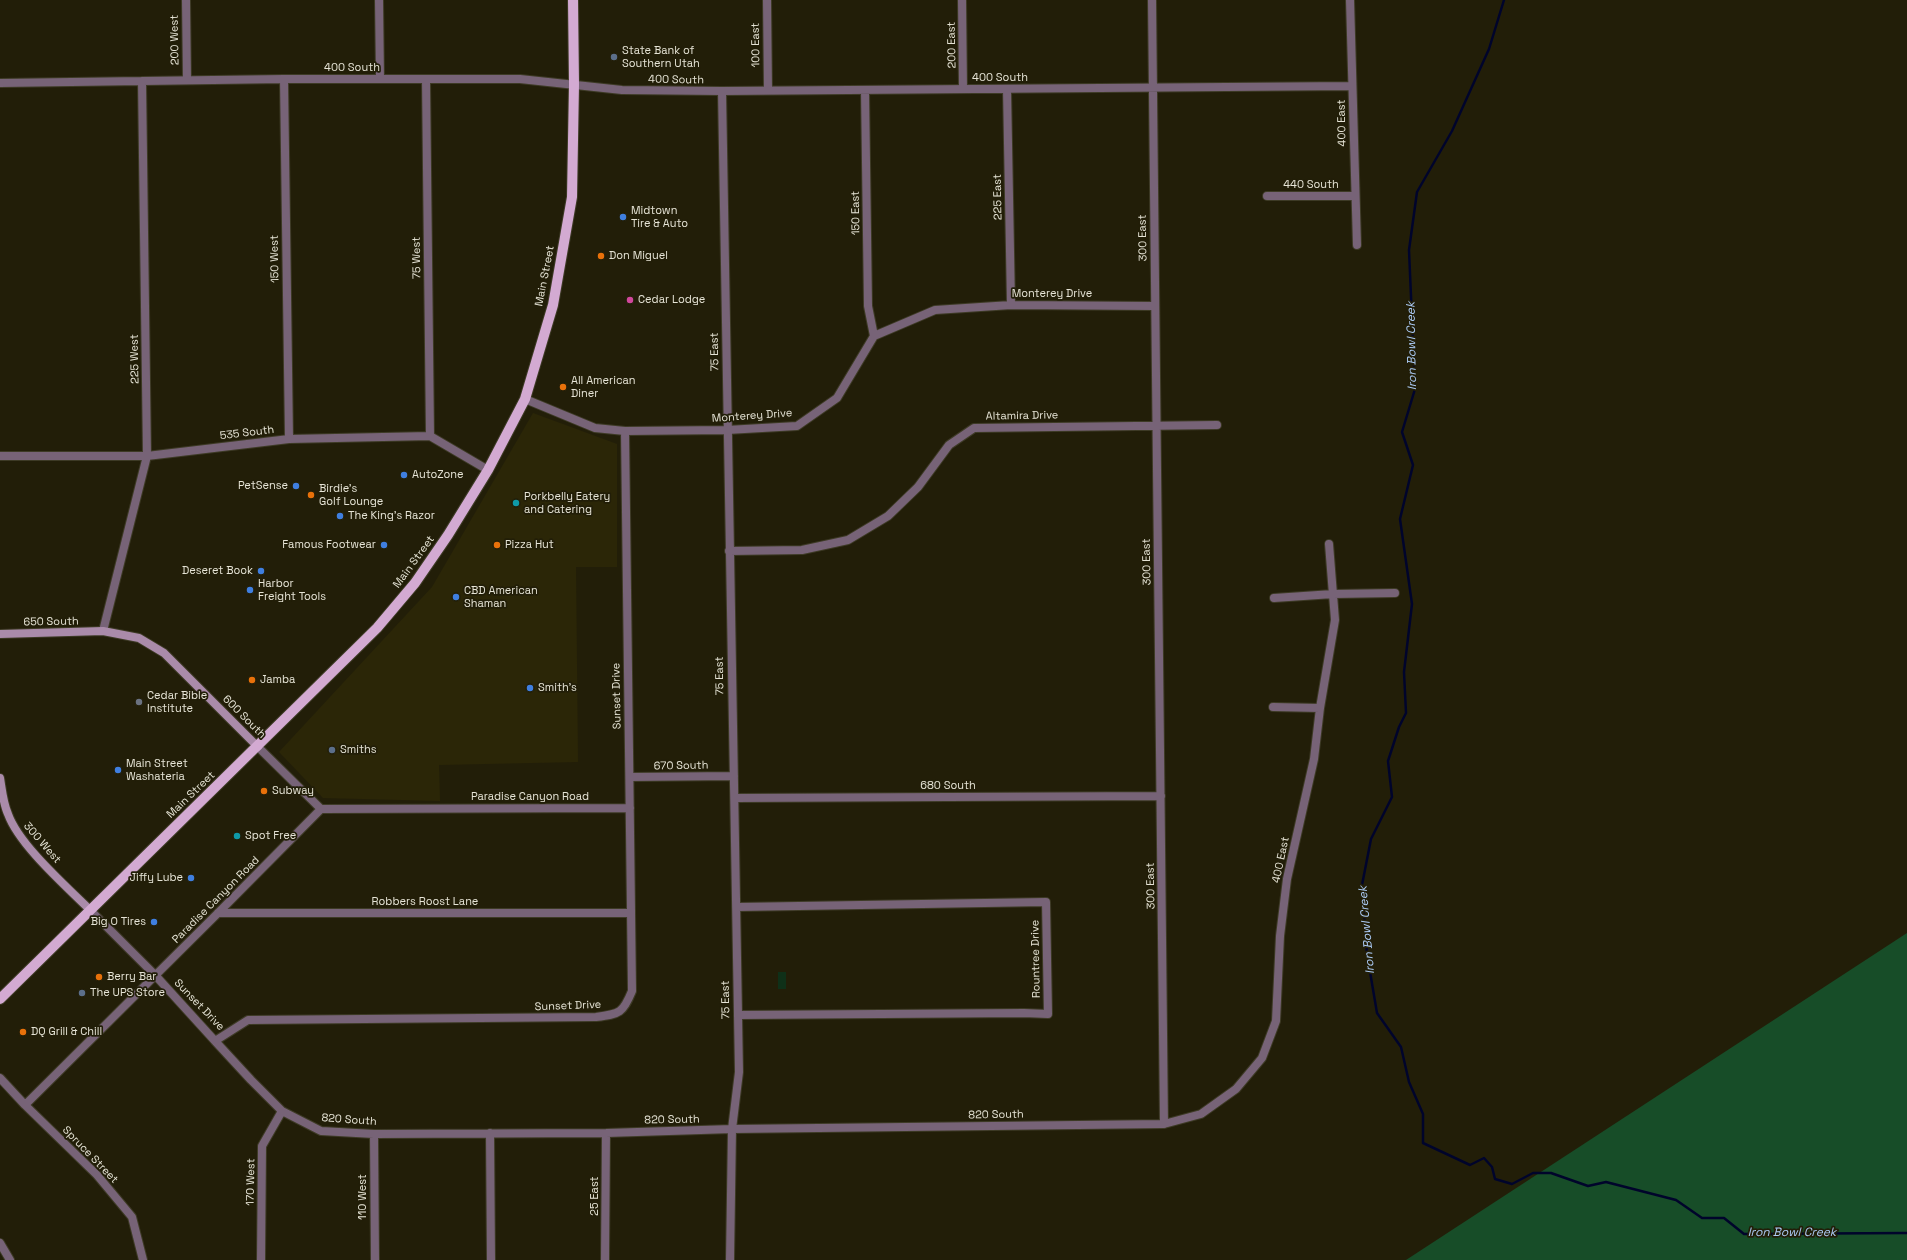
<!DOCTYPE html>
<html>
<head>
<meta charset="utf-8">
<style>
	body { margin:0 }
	canvas { display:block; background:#221e08 }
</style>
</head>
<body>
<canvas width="1907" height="1260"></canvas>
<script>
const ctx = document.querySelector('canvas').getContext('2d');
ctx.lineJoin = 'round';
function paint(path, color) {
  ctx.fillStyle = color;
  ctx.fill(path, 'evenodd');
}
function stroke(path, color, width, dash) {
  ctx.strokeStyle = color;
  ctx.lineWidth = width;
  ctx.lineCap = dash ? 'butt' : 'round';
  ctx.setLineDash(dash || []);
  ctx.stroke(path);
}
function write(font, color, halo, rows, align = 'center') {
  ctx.font = font + ' "Space Grotesk",sans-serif';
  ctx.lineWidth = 3.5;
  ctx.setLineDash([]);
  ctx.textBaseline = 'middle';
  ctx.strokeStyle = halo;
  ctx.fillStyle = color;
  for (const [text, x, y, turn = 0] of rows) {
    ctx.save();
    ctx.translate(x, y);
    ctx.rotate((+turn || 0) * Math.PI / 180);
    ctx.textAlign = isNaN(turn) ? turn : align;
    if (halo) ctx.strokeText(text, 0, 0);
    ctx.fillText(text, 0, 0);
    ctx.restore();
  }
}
const built = new Path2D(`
	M533 413 617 444V567H576L578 762 439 765 440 801 323 798 279 752 432 587Z`);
const green = new Path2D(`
	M778 972H786V989H778Z`);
const forest = new Path2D(`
	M1907 933V1260H1406Z`);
const stream = new Path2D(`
	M1504 0 1489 49 1452 131 1417 192 1409 250 1415 389 1402 432 1413 465 1400 519 1412 604 1404 672 1406 713 1399 727 1388 761 1392 797 1371 839 1362 885 1367 954 1377 1013 1401 1047 1409 1082 1423 1114V1143L1470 1165 1484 1158 1492 1167 1495 1179 1512 1184 1533 1173H1551L1588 1186 1606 1182 1676 1200 1702 1218H1724L1744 1234 1907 1233`);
const street = new Path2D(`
	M186 0 187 80
	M379 0 380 79
	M767 0 768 90
	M962 0 963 89
	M1152 0 1164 1124
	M1350 0 1357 245
	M284 79 289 439
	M426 79 430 436
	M0 83 284 79H520L622 90 722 91 1352 86
	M1007 89 1011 305
	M865 90 868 306 874 336
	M722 91 739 1072 732 1129 730 1260
	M1267 196H1355
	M525 399 595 428 625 431 727 430 797 426 837 398 874 336 935 310 1011 305 1155 306
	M0 456H147L289 439 430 436 488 470
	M729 551 802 550 848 540 888 516 918 487 949 445 974 428 1217 425
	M1274 598 1333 594 1395 593
	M103 631 147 456 142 81
	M1273 707 1320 708
	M258 747 321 809
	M630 777 734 776
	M735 798 1161 796
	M737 907 1046 902 1048 1014 1024 1013 738 1015
	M90 910 155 975 215 1041 248 1020 596 1017C620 1014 623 1013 632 991L625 431
	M218 913H631
	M215 1041 251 1080 282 1111 321 1131 374 1134 606 1133 732 1129 1164 1124 1201 1114 1236 1089 1262 1058 1276 1021 1280 936 1287 879 1314 759 1320 708 1335 620 1329 544
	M0 1078 25 1105 97 1175 132 1217 143 1260
	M25 1105 218 913 321 809 630 808
	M490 1133 491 1260
	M374 1134 375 1260
	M0 1243 10 1260
	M261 1260 262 1146 282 1111
	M605 1260 606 1133`);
const secondary = new Path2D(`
	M0 634 103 631 139 638 164 653 258 747
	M0 778C2 790 3 803 8 814 19 845 66 886 90 910`);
const primary = new Path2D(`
	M0 999 377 628 415 583 448 535 488 470 525 399 553 305 572 197 574 84 573 0`);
const markers = [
	[614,57,4,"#5c6f8a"],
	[623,217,4,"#3f7fe0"],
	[601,256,4,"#e8710a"],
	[630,300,4,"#d1479c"],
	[563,387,4,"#e8710a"],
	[404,475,4,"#3f7fe0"],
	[296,486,4,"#3f7fe0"],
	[311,495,4,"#e8710a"],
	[516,503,4,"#0f9aa8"],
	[340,516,4,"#3f7fe0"],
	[384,545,4,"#3f7fe0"],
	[497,545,4,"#e8710a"],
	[261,571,4,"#3f7fe0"],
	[250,590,4,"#3f7fe0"],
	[456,597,4,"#3f7fe0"],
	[252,680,4,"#e8710a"],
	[530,688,4,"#3f7fe0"],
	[139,702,4,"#6b7280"],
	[332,750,4,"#5c6f8a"],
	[118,770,4,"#3f7fe0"],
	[264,791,4,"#e8710a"],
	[237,836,4,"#0f9aa8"],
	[191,878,4,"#3f7fe0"],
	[154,922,4,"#3f7fe0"],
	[99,977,4,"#e8710a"],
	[82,993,4,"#5c6f8a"],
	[23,1032,4,"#e8710a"]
];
const streetNames = [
	["200 West",175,40,-91],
	["100 East",756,45,-91],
	["200 East",952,45,-91],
	["400 South",352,68],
	["400 South",1000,78],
	["400 South",676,80,1],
	["400 East",1342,123,-91],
	["440 South",1311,185],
	["225 East",998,197,-91],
	["150 East",856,213,-91],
	["300 East",1143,238,-91],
	["75 West",417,258,-91],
	["150 West",275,259,-91],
	["Main Street",545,276,-79],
	["Monterey Drive",1052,294],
	["75 East",715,352,-91],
	["225 West",135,359,-91],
	["Monterey Drive",752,416,-4],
	["Altamira Drive",1022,416,-1],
	["535 South",247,433,-7],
	["Main Street",414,562,-54],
	["300 East",1147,562,-91],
	["650 South",51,622,-1],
	["75 East",720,676,-91],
	["Sunset Drive",617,696,-91],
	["600 South",244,717,45],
	["670 South",681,766,-1],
	["680 South",948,786],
	["Main Street",191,795,-44],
	["Paradise Canyon Road",530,797],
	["300 West",42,843,49],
	["400 East",1281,860,-78],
	["300 East",1151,886,-91],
	["Paradise Canyon Road",216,900,-45],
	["Robbers Roost Lane",425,902],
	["Rountree Drive",1036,959,-91],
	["75 East",726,1000,-91],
	["Sunset Drive",199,1005,46],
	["Sunset Drive",568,1006,-2],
	["820 South",996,1115,-1],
	["820 South",349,1120,4],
	["820 South",672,1120,-1],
	["Spruce Street",90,1155,46],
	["170 West",251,1182,-89],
	["25 East",595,1196,-90],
	["110 West",363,1197,-90]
];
const poiNames = [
	["State Bank of",622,51],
	["Southern Utah",622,64],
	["Midtown",631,211],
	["Tire & Auto",631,224],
	["Don Miguel",609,256],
	["Cedar Lodge",638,300],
	["All American",571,381],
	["Diner",571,394],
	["AutoZone",412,475],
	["PetSense",288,486,"right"],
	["Birdie's",319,489],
	["Golf Lounge",319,502],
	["Porkbelly Eatery",524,497],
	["and Catering",524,510],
	["The King's Razor",348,516],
	["Famous Footwear",376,545,"right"],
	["Pizza Hut",505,545],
	["Deseret Book",253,571,"right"],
	["Harbor",258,584],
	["Freight Tools",258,597],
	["CBD American",464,591],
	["Shaman",464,604],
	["Jamba",260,680],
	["Smith's",538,688],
	["Cedar Bible",147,696],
	["Institute",147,709],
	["Smiths",340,750],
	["Main Street",126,764],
	["Washateria",126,777],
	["Subway",272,791],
	["Spot Free",245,836],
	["Jiffy Lube",183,878,"right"],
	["Big O Tires",146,922,"right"],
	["Berry Bar",107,977],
	["The UPS Store",90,993],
	["DQ Grill & Chill",31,1032]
];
const waterNames = [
	["Iron Bowl Creek",1412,346,-91],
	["Iron Bowl Creek",1367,930,-95],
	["Iron Bowl Creek",1792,1233]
];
paint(built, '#2b2607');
paint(green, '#0f3018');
paint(forest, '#174d28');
stroke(stream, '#00042b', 2.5);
stroke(street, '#3d3a25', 10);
stroke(secondary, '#3d3a25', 10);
stroke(primary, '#3d3a25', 12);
stroke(street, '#776377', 8);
stroke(secondary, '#aa8baa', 8);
stroke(primary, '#d3aad2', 10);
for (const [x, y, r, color] of markers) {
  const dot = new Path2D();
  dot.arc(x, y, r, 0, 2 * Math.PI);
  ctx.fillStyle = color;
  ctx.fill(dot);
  stroke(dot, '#221e08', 1.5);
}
write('11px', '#e6e4d6', '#221e08', streetNames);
write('11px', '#e6e4d6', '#221e08', poiNames, 'left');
write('italic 12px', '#accbf5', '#221e08', waterNames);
</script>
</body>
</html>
